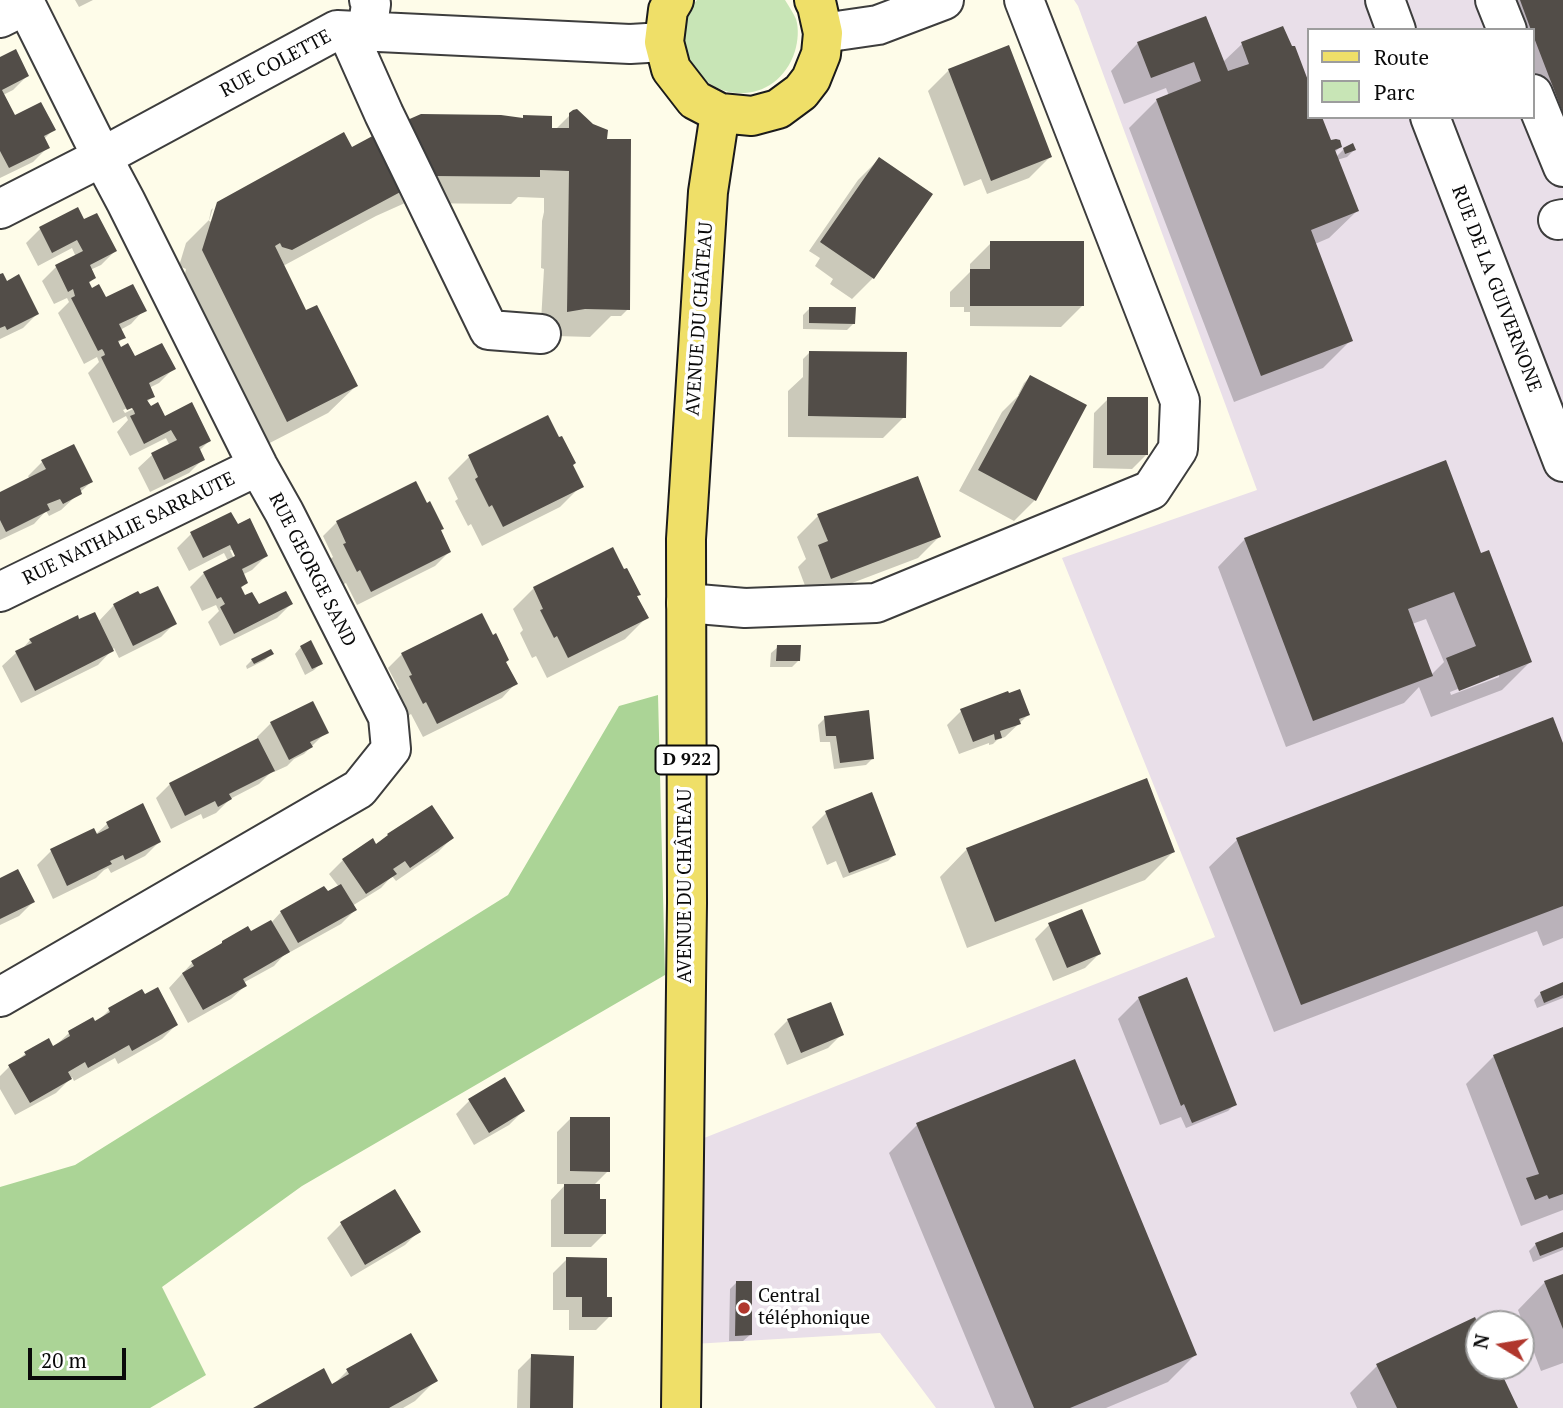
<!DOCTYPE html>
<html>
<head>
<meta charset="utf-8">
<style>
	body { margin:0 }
	#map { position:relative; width:1563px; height:1408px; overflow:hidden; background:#fefce9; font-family:"PT Serif",serif }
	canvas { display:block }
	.legend { position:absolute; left:1307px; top:28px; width:228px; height:91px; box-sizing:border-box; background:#fff; border:2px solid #9d9d9d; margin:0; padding:9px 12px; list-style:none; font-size:21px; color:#0a0a0a }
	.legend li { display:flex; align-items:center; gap:14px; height:35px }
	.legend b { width:35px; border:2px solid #9d9d9d }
	.north { position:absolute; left:1465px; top:1310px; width:70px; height:70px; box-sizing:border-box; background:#fff; border:2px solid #9d9d9d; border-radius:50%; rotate:281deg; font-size:19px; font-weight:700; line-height:28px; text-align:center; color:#0a0a0a }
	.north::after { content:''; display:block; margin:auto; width:24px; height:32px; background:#b0372d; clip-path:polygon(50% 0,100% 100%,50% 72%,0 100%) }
	.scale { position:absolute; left:28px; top:1348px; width:98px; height:32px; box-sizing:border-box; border:4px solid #0a0a0a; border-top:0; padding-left:9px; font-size:21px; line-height:24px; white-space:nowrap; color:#0a0a0a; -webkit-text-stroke:5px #fff; paint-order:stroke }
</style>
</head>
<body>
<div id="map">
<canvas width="1563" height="1408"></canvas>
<ul class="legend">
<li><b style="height:9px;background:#efdf68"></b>Route</li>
<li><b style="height:19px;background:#c8e5b6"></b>Parc</li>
</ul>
<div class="north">N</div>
<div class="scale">20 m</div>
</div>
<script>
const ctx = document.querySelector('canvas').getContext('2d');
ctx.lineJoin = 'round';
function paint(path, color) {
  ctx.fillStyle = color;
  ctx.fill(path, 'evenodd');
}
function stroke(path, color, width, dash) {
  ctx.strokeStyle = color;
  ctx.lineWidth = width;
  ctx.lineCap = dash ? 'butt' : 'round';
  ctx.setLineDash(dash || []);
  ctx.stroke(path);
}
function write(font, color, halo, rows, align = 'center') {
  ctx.font = font + ' "PT Serif",serif';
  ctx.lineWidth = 7;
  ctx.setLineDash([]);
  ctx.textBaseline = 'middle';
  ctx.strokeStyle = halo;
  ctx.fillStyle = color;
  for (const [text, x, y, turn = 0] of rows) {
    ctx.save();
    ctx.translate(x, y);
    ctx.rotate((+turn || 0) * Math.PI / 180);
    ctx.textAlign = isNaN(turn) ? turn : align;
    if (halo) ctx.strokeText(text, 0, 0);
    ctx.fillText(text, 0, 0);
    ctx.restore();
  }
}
const industrial = new Path2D(`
	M1074 0H1563V1408H936L880 1333 693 1344 699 1140 1215 937 1062 558 1257 490 1078 6ZM1309 30H1533V117H1309ZM1479 1324H1521V1366H1479Z`);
const green = new Path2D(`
	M697 0H785C789 6 793 13 796 19 799 29 798 41 795 51 777 108 704 107 686 50 680 34 685 13 697 0Z`);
const forest = new Path2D(`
	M658 695 665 975 302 1186 162 1287 206 1375 150 1408H0V1187L75 1165 508 895 619 706Z`);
const shadow = new Path2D(`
	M75 0H93L79 7Z
	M1476 0H1563V157L1533 117V30L1487 29Z
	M1282 28 1291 48H1293L1309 88V117L1331 143 1340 147 1334 153 1336 157 1344 149 1354 150 1347 157 1337 160 1357 211 1329 238 1315 244 1351 340 1323 368 1234 402 1129 128 1157 100 1169 96 1166 88 1124 104 1111 71 1138 43 1223 62 1242 44Z
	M0 59 27 76 13 90 3 95 14 118 54 129 43 140 47 148 33 162 0 178Z
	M949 70 1050 157 1029 178 987 194 981 179 964 186 928 91Z
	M574 111 628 309 621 316H611L590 337 556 336 540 339 544 269 541 268 542 221 544 212V198L518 197 511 204 405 203 376 216 283 266 306 312 356 386 328 413 260 448 184 278 186 269 179 266 186 243 209 220 211 210 213 208 209 221 212 222 352 150 521 120 524 117 550 130H555Z
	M879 159 930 194 873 278 852 299 830 284 833 279 815 266 820 258 809 251 858 180Z
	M78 209 84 221 115 251 101 265 90 270 94 278 88 284 91 290 105 300 144 310 131 324 120 330 124 337 117 344 119 346 134 359 173 369 159 383 149 388 153 396 147 402 164 419 209 441 199 451 203 459 189 473 150 492 138 468 152 455 170 446 166 438 130 456 117 432 128 420 126 416 113 423 88 373 99 362 97 357 84 364 58 313 69 302 67 298 54 304 42 281 56 267 76 257 72 248 38 266 26 243 40 229ZM139 403V406L125 413 123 410Z
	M991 243 1082 306 1061 327 970 326V312H964V307H950V292L970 272V264Z
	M0 286 37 314 23 328 0 339Z
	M810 308 854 323 847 330 803 329V315Z
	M809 353 904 417 883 438 788 437V391L803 377V359Z
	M1030 377 1035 500 1014 521 959 491 1002 412 1019 395H1018L1024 383Z
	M1108 399 1146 455 1132 469 1093 468 1094 413Z
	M547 418 581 486 560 507 482 546 471 524 468 526 455 501 458 499 448 478 469 457Z
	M42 462 91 482 61 510 49 516 46 511 34 524 0 540V494L30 479 28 476Z
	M415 483 449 552 435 566 357 605 346 583 342 585 330 559 333 557 323 536 337 522Z
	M818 516 939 537 918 558 810 599 798 567 806 559 797 537Z
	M237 526 266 556 252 570 242 575 246 583 240 589 243 594 258 607 291 604 277 618 220 646 208 622 219 611 216 605 202 611 190 587 204 573 228 561 224 553 189 571 177 548 191 534ZM230 550H234L240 563 237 565Z
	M1245 539 1480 555 1530 662 1502 690 1431 717 1419 687 1404 703 1286 747 1218 567ZM1426 619 1444 662 1431 675 1412 624ZM1499 673V677L1451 695 1450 692Z
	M534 588 639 595 636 597 646 618 625 639 547 678 536 656 532 658 520 633 523 630 513 609Z
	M114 605 175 623 161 637 119 658 114 648 98 665 21 703 2 666 16 653 25 648 24 647 30 640 77 619 98 622Z
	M301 647 320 664 314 670 305 675 295 654Z
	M778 647 799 660 792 667H770L771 653Z
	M272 653 265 660 247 669 246 666 252 660Z
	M402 654 505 663 515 684 502 698 423 737 411 714 408 716 396 691 399 689 388 668Z
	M961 711 1028 715 1005 737 997 740 993 744 989 745V743L959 754 947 725Z
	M825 718 872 759 866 765 834 769 830 742H820L818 725Z
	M271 723 326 732 304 754 294 759 287 766 274 772 273 770 259 784 230 799 216 813 203 819 201 814 171 829 156 798 170 784 258 740 257 737Z
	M1563 748V938L1543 946 1537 931 1274 1032 1209 867 1237 840Z
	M142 806 159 842 145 856 111 873 108 868 104 870 96 878 53 899 37 865 51 851 93 830 95 835 107 824Z
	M826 813 894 855 888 861 843 878 836 861 827 865 812 827Z
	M452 838 438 852 396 881 392 876 381 888 352 906 355 910 341 924 283 956 274 966 243 983 245 986 231 999 188 1023 169 988 192 963 271 923 281 912 327 894 339 887 329 874 343 860 376 846Z
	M967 849 1173 852 1145 880 967 948 940 877Z
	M0 881 33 902 19 916 0 925Z
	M1049 925 1099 954 1085 968 1053 981 1035 939Z
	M1563 984V998L1537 1008 1534 1000 1541 993Z
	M142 991 145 996 176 1025 162 1039 118 1064 115 1058 74 1081 72 1077 56 1093 15 1115 0 1089V1076L9 1067 25 1054 53 1048 69 1033 95 1024 109 1010Z
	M1139 998 1234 1105 1228 1111 1186 1128 1181 1117 1160 1125 1118 1019Z
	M788 1020 842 1034 828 1048 787 1065 774 1034Z
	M1563 1029V1210L1521 1226 1466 1084 1494 1056Z
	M470 1100 523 1111 509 1125 474 1145 456 1114Z
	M571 1118 608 1171 593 1186 605 1233 591 1247H551V1200L566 1184H557V1132Z
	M917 1125 1195 1355 1168 1382 1106 1408H995L889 1153Z
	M341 1224 419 1231 405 1245 351 1277 327 1238Z
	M1563 1234V1250L1533 1262 1529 1251 1536 1244Z
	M567 1259 605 1299 610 1316 596 1330H569V1310H553V1273Z
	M1563 1275V1363L1541 1371 1518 1310 1545 1282Z
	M736 1283 750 1335 743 1341H729L730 1289Z
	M1479 1330V1366H1496L1516 1408H1357L1350 1393 1377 1366Z
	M532 1356 571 1408H517L518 1370Z
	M347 1371 436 1380 415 1401 403 1408H257L332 1386Z`);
const building = new Path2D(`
	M1520 0H1563V113L1533 35V30H1531Z
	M1206 16 1228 71 1249 64 1241 42 1283 26 1292 46H1295L1309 83V117H1322L1331 140 1336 139 1340 140 1342 147 1335 150 1359 211 1311 230 1353 341 1261 376 1156 99 1201 81 1194 62 1151 78 1137 42Z
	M1009 45 1052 157 991 181 948 69Z
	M16 49 29 76 2 90 15 115 41 102 56 130 44 136 50 148 9 168 0 151V57Z
	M577 109 593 124 608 130 607 139H631L630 310 585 309 567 312 569 171 540 170V177L434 176 406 189 292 250 282 247 280 243 275 246 306 310 317 305 358 386 287 422 202 250 217 202 344 132 352 147 380 132 421 114 501 115 523 118V115L552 116V128H569V113L573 110Z
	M1353 143 1356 150 1345 154 1343 148Z
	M879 157 933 194 874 279 820 242Z
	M78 207 84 219 97 213 117 251 90 265 96 278 89 282 92 288 99 284 106 297 133 284 147 311 119 324 126 338 118 341 121 347 128 343 135 356 162 343 176 369 149 383 155 397 147 400 151 406 158 402 165 416 192 402 211 441 199 447 205 460 164 480 151 453 177 440 171 430 144 444 130 416 135 414 134 411 132 408 127 410 101 357 105 355 104 352 102 349 98 351 71 298 75 296 73 289 68 292 55 265 83 251 77 240 52 253 39 227Z
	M990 241H1084V306H970V269H990Z
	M3 273 7 281 19 274 39 314 7 330 5 326 0 328V274Z
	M809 307H856L855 324 809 323Z
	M809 351 907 352 906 418 808 416Z
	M1030 375 1087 405 1036 501 978 470Z
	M1107 397H1148V455H1107Z
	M548 415 559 437 562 436 576 463 573 465 584 487 503 527 492 505 489 507 475 479 478 477 468 455Z
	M74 444 93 482 80 488 82 494 63 504 60 499 47 504 50 510 6 532 0 520V492L46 469 41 460Z
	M1446 460 1481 553 1489 550 1532 662 1459 691 1446 658 1476 646 1454 592 1408 609 1433 676 1313 721 1244 538Z
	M918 476 941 537 831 579 818 545 828 541 817 514Z
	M416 481 427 503 430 501 444 529 441 530 451 552 371 592 360 570 357 572 343 544 346 543 336 521Z
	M231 512 238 524 250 518 268 556 242 569 248 583 241 587 245 595 252 592 259 604 286 591 293 604 234 634 220 607 225 604 221 597 217 599 203 572 235 556 230 545 203 558 190 532Z
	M613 547 624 569 627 568 641 595 637 596 649 618 568 658 557 636 554 638 540 610 543 609 533 587Z
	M158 586 177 624 133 646 113 604 138 591 140 594Z
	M95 612 114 651 35 691 15 651 32 643 29 639 78 615 79 619Z
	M482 613 493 635 496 633 509 660 506 662 518 684 437 724 426 702 423 704 409 676 412 675 401 653Z
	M311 640 323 664 312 669 300 646Z
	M777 645H801L800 661H776Z
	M271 649 274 654 254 664 251 659Z
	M1020 689 1030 715 1019 719 1021 724 1000 731 1002 738 995 740 994 734 973 742 960 709 1008 691 1009 693Z
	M313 701 329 733 310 742 313 747 289 760 270 722Z
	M869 710 874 759 840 763 836 736H826L824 716Z
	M1553 717 1563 743V906L1301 1005 1236 838Z
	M258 738 275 771 229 794 232 799 218 807 215 801 185 816 169 783Z
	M1147 778 1175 852 995 922 966 848Z
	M872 792 896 855 849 873 825 811Z
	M143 803 161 842 125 860 123 855 110 861 112 864 67 886 50 849 94 828 97 834 109 828 106 822Z
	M432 805 454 838 410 868 405 861 393 869 397 874 366 894 342 859 373 838 376 844 388 835 387 834Z
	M18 869 35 902 0 919V878Z
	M341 884 357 910 298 943 280 911 324 886 328 891Z
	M1082 909 1101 954 1067 968 1048 923Z
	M271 920 290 952 243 979 247 986 203 1010 182 973 194 966 191 961 222 943V941L248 926 251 931Z
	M1187 977 1237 1105 1192 1123 1184 1104 1181 1106 1138 997Z
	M1563 982V995L1544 1003 1540 992Z
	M158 987 178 1025 132 1051 129 1045 88 1068 85 1062 68 1072 72 1079 30 1103 8 1065 26 1055 24 1052 49 1038 53 1046 70 1036 68 1031 93 1017 95 1021 110 1012 108 1008 142 989 145 994Z
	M831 1002 844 1035 801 1053 787 1019Z
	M1563 1027V1194L1549 1199 1547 1195 1535 1200 1526 1178 1539 1174 1493 1055Z
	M1075 1059 1197 1355 1070 1408H1034L916 1123Z
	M505 1077 525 1111 489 1133 468 1099Z
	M570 1117H610V1172L570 1171Z
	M564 1184H600V1199H606V1234H564Z
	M395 1189 421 1232 365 1265 340 1222Z
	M1563 1232V1247L1540 1256 1535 1243Z
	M566 1257 607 1258V1297H612V1317H582V1297H566Z
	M1563 1274V1329L1544 1281Z
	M736 1281H752V1335L735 1336Z
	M1475 1317 1479 1326V1366H1498L1518 1408H1397L1376 1364Z
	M411 1333 438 1381 389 1408H253L324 1368 332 1384 349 1374 346 1369Z
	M531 1354 574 1356 573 1408H530Z`);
const minor = new Path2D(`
	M1385 0 1396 30
	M1495 0 1507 30
	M0 18 26 5 102 157 126 202 258 466 284 512 388 717 391 749 359 789 0 997
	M347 31 384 114 489 330 541 334
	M367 32 371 4 369 0
	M823 33 878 25 944 0
	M1533 94 1563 167
	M1430 117 1563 462
	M0 209 102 157 337 30 630 44 664 42
	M1558 220 1563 219
	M0 592 258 466
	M686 603 745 608 876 603 1151 490 1178 449 1180 401 1024 0`);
const major = new Path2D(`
	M674 0 668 10 664 42 671 69 695 100 720 113 752 116 778 109 801 92 811 79 821 54 823 33 817 6 814 0
	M681 1408 687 903 686 539 708 192 720 113`);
const markers = [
	[744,1308,7,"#b0372d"]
];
const shields = [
	[687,760,63]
];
const shieldNames = [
	["D 922",687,760]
];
const streetNames = [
	["RUE COLETTE",276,64,-28],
	["RUE DE LA GUIVERNONE",1496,289,69],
	["AVENUE DU CHÂTEAU",700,319,-86],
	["RUE NATHALIE SARRAUTE",129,529,-26],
	["RUE GEORGE SAND",312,570,63],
	["AVENUE DU CHÂTEAU",686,886,-90]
];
const poiNames = [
	["Central",758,1297],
	["téléphonique",758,1319]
];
paint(industrial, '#e9dfe9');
paint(green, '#c8e5b6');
paint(forest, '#abd496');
paint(shadow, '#0003');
paint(building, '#524d48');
stroke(minor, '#3d3d3d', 42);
stroke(major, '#1b1b1b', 42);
stroke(minor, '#fff', 38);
stroke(major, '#efdf68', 38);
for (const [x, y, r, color] of markers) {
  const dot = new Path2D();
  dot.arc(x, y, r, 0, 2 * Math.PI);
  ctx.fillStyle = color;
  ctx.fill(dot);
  stroke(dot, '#fff', 2.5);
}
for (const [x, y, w] of shields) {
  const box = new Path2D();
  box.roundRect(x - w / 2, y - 14.5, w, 29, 5);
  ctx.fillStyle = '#fff';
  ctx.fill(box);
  stroke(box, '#0a0a0a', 2);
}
write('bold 18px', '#0a0a0a', null, shieldNames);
write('19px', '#0a0a0a', '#fff', streetNames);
write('19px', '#0a0a0a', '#fff', poiNames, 'left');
</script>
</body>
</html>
